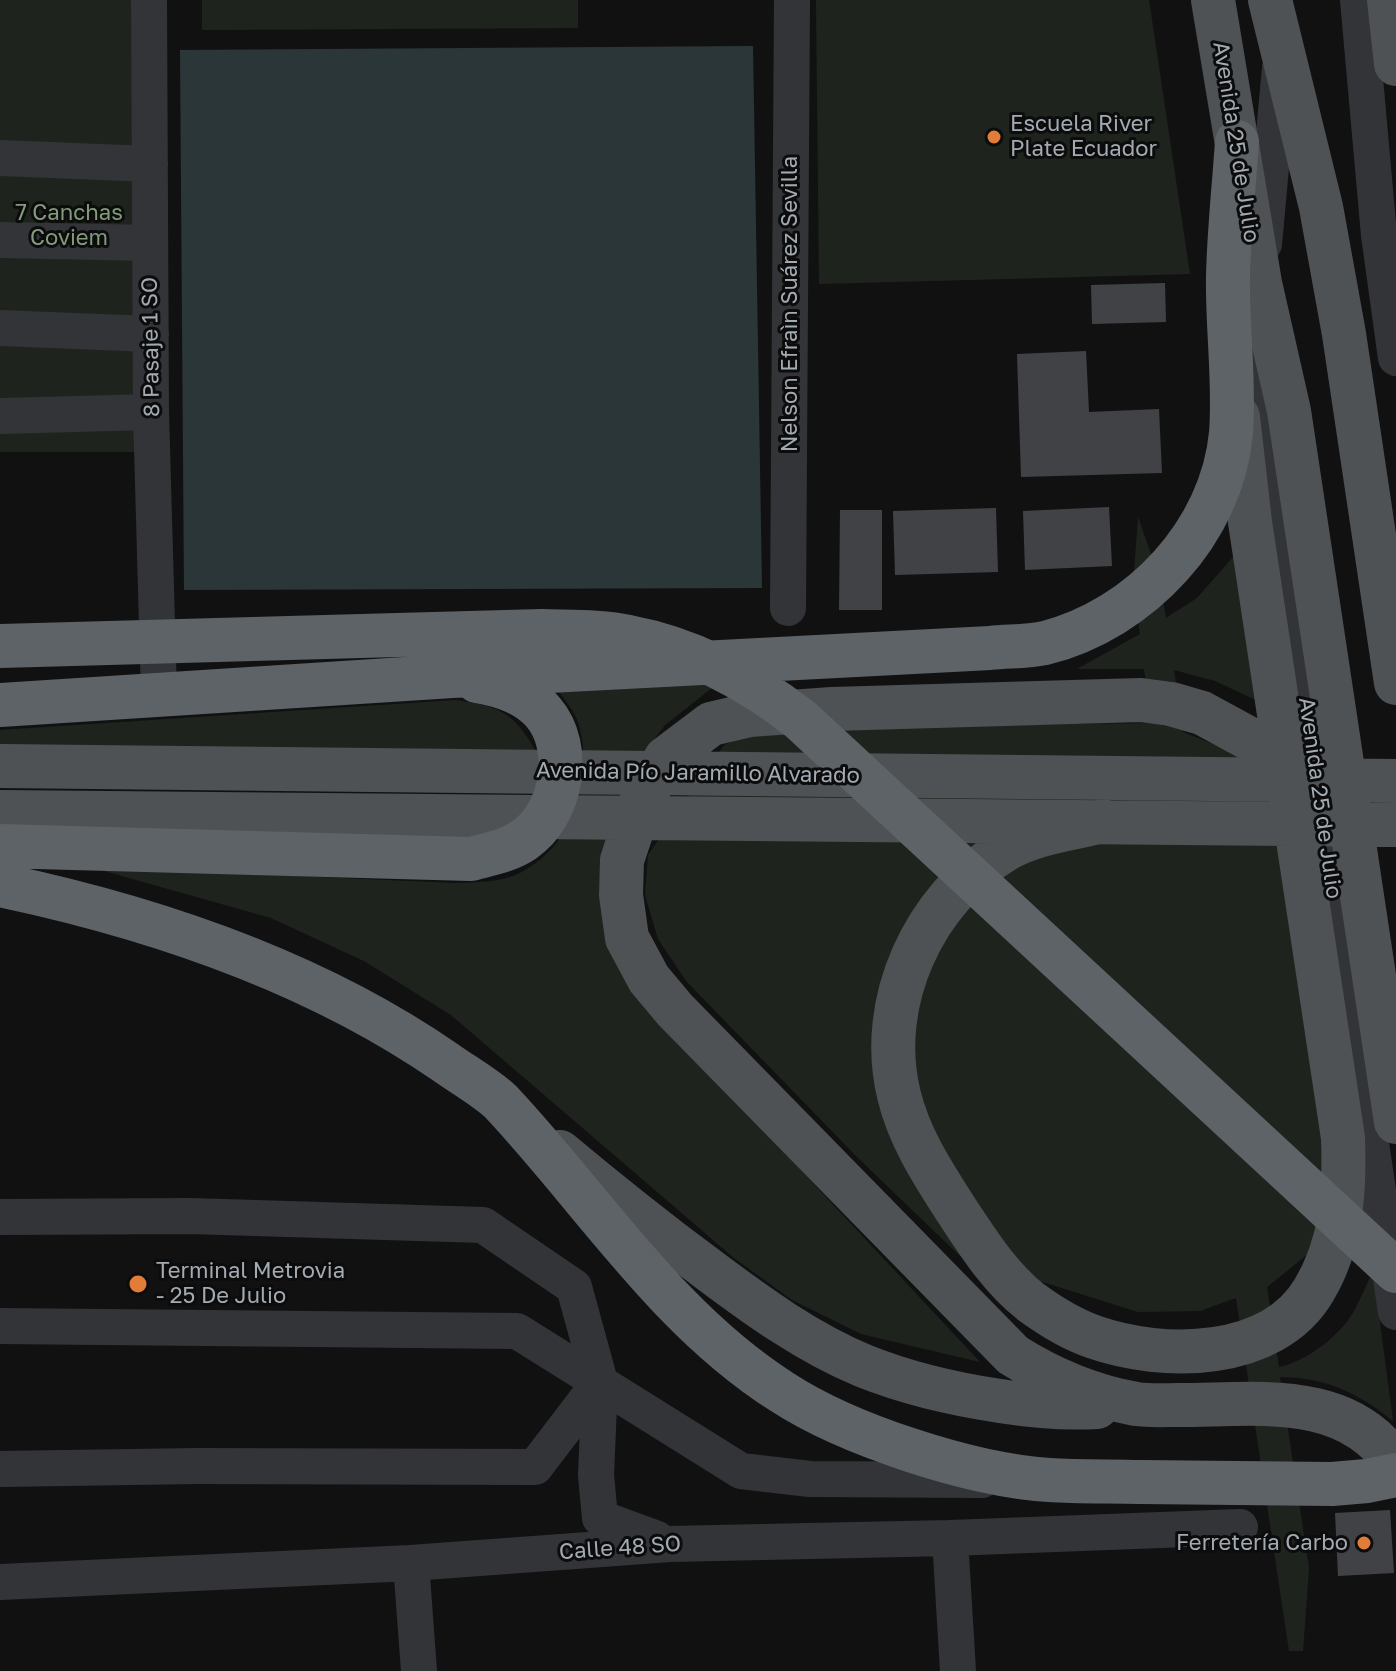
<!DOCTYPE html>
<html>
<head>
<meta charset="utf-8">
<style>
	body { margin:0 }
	canvas { display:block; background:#111112 }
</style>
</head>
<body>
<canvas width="1396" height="1671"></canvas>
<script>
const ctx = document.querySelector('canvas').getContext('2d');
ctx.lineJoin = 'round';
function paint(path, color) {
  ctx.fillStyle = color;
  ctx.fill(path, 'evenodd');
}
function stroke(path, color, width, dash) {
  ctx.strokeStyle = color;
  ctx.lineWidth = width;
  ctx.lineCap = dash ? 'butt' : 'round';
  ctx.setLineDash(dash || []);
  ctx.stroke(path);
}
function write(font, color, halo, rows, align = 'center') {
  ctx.font = font + ' "Golos Text",sans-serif';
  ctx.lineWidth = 6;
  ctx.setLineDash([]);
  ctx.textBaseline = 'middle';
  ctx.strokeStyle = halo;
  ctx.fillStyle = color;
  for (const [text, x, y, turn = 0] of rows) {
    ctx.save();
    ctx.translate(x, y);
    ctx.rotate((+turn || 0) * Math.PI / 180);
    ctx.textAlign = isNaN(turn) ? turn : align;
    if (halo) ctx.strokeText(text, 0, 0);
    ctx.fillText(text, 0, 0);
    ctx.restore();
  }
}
const green = new Path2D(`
	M0 0H138L136 452H0Z
	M202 0H578V28L202 30Z
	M816 0H1149L1190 274 819 284Z
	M1138 517 1159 577 1166 618 1197 598 1234 556 1258 701 1215 681 1174 670 1183 732 1228 750 1260 769 1280 843 1327 1157V1187L1308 1254 1267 1287 1279 1367C1307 1361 1340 1336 1354 1311 1361 1298 1367 1284 1373 1270L1393 1421C1359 1393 1324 1377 1280 1377L1309 1568 1303 1651H1289L1236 1298 1200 1311 1138 1312 960 1256 858 1158 687 982 658 939 645 895 648 855 724 745 752 732 778 728 1152 723 1144 669H1077L1140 634 1133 586Z
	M761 676 712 688 665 725 646 750 601 852 599 897 613 945 642 1000 980 1362 861 1334 792 1300 734 1258 451 1015 364 961 271 918 90 867 454 883C476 882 500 883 520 873 574 845 594 781 579 725 575 710 561 696 553 683Z
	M456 700C499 707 513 711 535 750L0 745V730Z`);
const water = new Path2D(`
	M753 46 762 588 184 590 180 50Z`);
const building = new Path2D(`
	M1165 283 1166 322 1092 324 1091 285Z
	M1086 351 1089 412 1159 409 1162 473 1021 477 1017 354Z
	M1109 507 1112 566 1025 570 1023 511Z
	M996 508 998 572 895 575 893 511Z
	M840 510H882V610H839Z
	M1390 1510 1394 1573 1338 1576 1335 1513Z`);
const minor = new Path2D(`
	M149 0 151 412 159 695
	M1358 0 1379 235 1396 358
	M0 158 150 164
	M0 240 150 243
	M1264 244 1280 68
	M0 328 151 334
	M1259 335 1264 422 1396 1312
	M0 416 151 412
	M788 608 792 0
	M0 1217 190 1216 483 1225 574 1287 600 1382 596 1475 600 1518 657 1539
	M0 1326 517 1331 741 1471 810 1479 982 1480
	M0 1469 196 1466 535 1467 600 1382
	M950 1538 958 1671
	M411 1563 419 1671
	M0 1582 411 1563 670 1544 950 1538 1240 1527`);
const major = new Path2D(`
	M1213 0 1260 283 1289 411 1396 1122
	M1270 0 1321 207 1344 334 1396 683
	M1389 0 1396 64
	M0 766 1396 781
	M1356 781 1307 770 1202 713 1171 704 1141 700 832 709 749 715 711 724 666 758 642 800 622 860 621 895 627 938 649 979 675 1010 1013 1355C1051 1379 1092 1396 1136 1404 1150 1406 1165 1405 1179 1405 1257 1405 1347 1390 1396 1464
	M0 812 1396 825
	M1103 821C1071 829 1033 833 1005 850 924 899 876 1002 899 1095 909 1137 932 1172 955 1208 977 1241 999 1277 1031 1302 1050 1316 1071 1329 1094 1337 1163 1361 1272 1361 1314 1290 1342 1243 1345 1191 1343 1138L1250 522 1238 417
	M560 1152C609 1193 658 1232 709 1270 757 1306 808 1343 864 1366 909 1384 953 1394 1000 1401 1032 1406 1065 1409 1097 1407`);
const highway = new Path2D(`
	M0 646 542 631C571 632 601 631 629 637 693 649 750 680 801 720L1396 1271
	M0 705 452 676 990 648C1008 646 1027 647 1045 643 1140 619 1222 532 1231 433 1235 381 1227 328 1228 276 1229 231 1234 186 1237 142
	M0 846 471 859C489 854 508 851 524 840 562 814 574 748 543 712 527 693 501 685 477 681
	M0 885C156 918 313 971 445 1062 463 1075 485 1087 501 1102 593 1200 667 1319 782 1392 848 1435 971 1475 1049 1480 1080 1482 1110 1481 1141 1482 1205 1483 1268 1483 1332 1484L1367 1481 1396 1475`);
const markers = [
	[994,137,8,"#e27c39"],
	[138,1284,10,"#e27c39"],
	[1364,1543,8,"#e27c39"]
];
const poiNames = [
	["Escuela River",1010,124],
	["Plate Ecuador",1010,149],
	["Terminal Metrovia",156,1271],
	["- 25 De Julio",156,1296],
	["Ferretería Carbo",1348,1543,"right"]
];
const streetNames = [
	["Avenida 25 de Julio",1236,142,81],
	["Nelson Efraìn Suárez Sevilla",790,304,-90],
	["8 Pasaje 1 SO",151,347,-91],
	["Avenida Pío Jaramillo Alvarado",698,773,1],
	["Avenida 25 de Julio",1320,798,82],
	["Calle 48 SO",620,1548,-4]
];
const parkNames = [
	["7 Canchas",69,213],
	["Coviem",69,238]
];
paint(green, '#1e241d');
paint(water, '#2b3639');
paint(building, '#404245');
stroke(minor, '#323437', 36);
stroke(major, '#4e5255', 44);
stroke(highway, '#5e6367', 44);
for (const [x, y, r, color] of markers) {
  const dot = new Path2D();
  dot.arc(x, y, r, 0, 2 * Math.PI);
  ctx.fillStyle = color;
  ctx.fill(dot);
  stroke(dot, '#0c0c0d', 3);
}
write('22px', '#a3abb2', '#0c0c0d', poiNames, 'left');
write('22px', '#a3abb2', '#0c0c0d', streetNames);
write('22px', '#829b7b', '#0c0c0d', parkNames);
</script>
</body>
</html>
